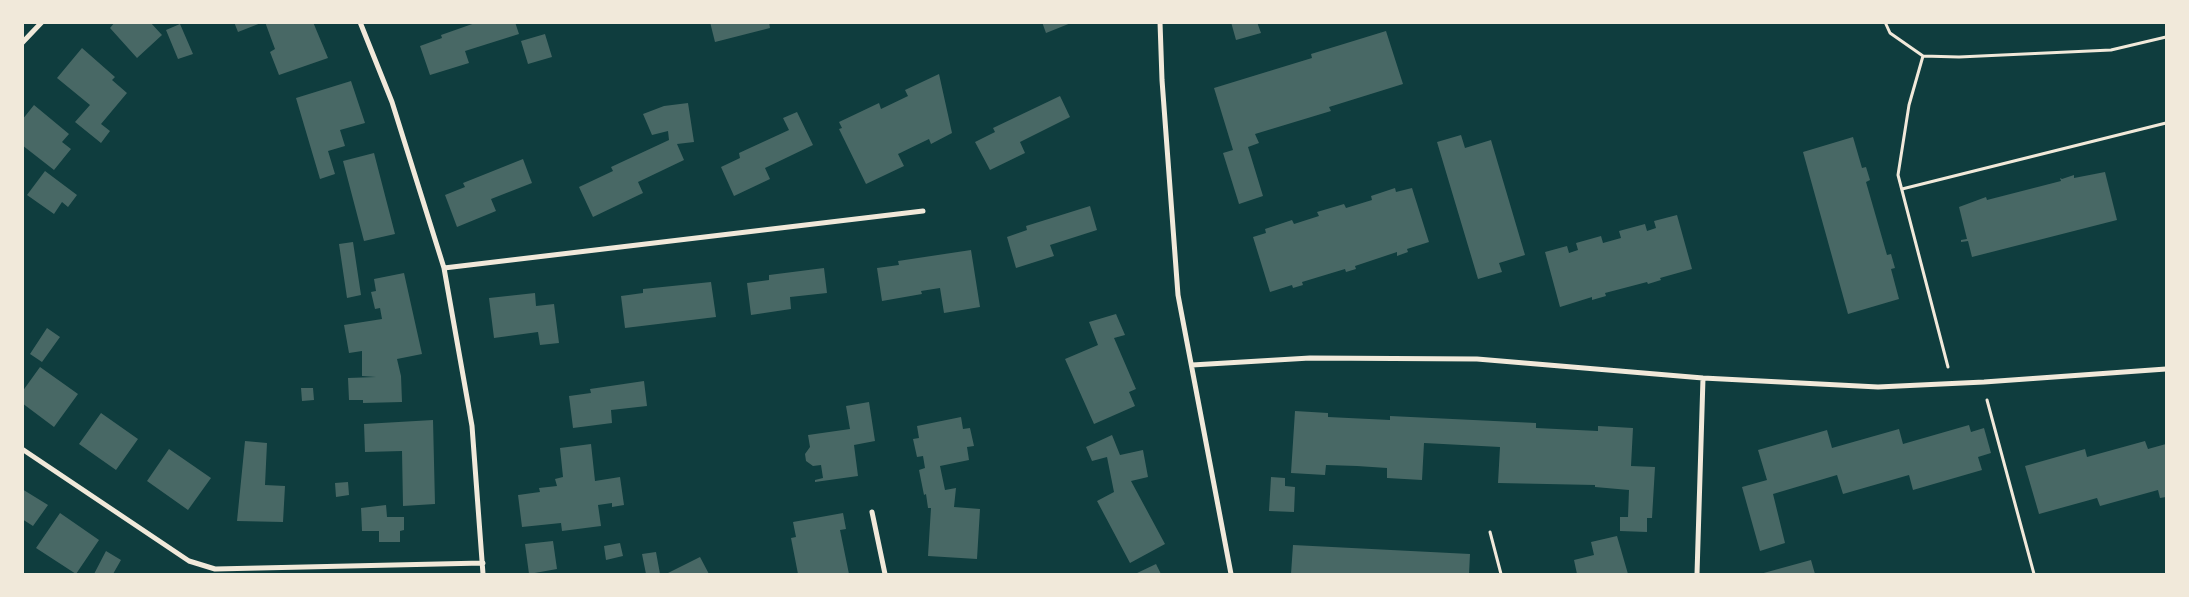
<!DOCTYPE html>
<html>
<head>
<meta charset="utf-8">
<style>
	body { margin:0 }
	#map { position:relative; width:2189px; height:597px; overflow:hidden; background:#0f3d3e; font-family:Arial,sans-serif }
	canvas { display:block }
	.frame { position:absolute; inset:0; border:24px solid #f1e9da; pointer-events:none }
</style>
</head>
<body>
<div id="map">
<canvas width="2189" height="597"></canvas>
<div class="frame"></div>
</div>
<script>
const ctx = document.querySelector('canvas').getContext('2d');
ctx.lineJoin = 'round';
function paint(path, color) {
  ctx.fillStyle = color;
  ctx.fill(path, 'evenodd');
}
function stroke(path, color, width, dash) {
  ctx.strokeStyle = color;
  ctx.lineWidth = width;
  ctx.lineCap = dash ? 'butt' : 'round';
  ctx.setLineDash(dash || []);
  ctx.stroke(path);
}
const building = new Path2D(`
	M115 22H150L162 35 137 58 110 28Z
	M234 22H261V23L238 32Z
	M265 22H313L328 58 279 75 270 52 275 49Z
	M478 22H515L519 34 465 51 469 63 430 75 420 46 442 38 441 35Z
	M710 22H769L770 28 715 42Z
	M1042 22H1071V23L1046 33Z
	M1231 22H1257L1261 33 1236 40Z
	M180 24 193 54 178 59 166 30Z
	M1386 31 1403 84 1329 107 1331 111 1255 134 1259 143 1248 147 1263 196 1239 204 1223 153 1233 150 1214 88 1312 58 1311 54Z
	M545 34 552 57 528 64 521 41Z
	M82 48 115 77 112 80 127 93 101 124 110 131 101 143 75 122 90 105 57 78Z
	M939 74 952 133 931 144 929 139 898 154 904 166 866 184 839 129 842 128 839 122 879 103 881 109 908 96 905 90Z
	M351 81 365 123 340 130 345 146 328 151 335 174 320 179 296 98Z
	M1060 96 1070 117 1020 142 1025 153 990 170 975 142 995 132 993 128Z
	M688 103 694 142 677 144 684 160 638 182 643 193 593 217 579 187 613 171 611 167 669 140 668 131 652 135 643 114 664 106Z
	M34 105 69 134 62 142 71 149 54 170 22 145V120Z
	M797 112 813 145 765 168 770 179 734 196 721 167 740 158 739 153 789 130 783 118Z
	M1461 135 1465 148 1491 140 1525 255 1499 263 1502 272 1478 279 1437 142Z
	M1853 137 1862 168 1866 167 1870 180 1866 182 1887 255 1891 254 1895 268 1891 269 1899 299 1848 314 1803 152Z
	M374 153 395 234 364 241 343 161Z
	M523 159 532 183 491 199 496 211 457 227 445 195 465 187 463 183Z
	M45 171 77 195 68 207 62 202 54 214 27 195Z
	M2105 172 2117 220 1972 257 1968 241 1961 242V240L1967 239 1959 207 1986 197 1987 200 2061 181 2060 178 2062 179 2074 175V178Z
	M1395 188 1396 192 1412 188 1429 242 1407 249 1408 252 1397 256V252L1355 266 1356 269 1346 272 1345 269 1302 282 1303 285 1293 288 1292 285 1270 292 1253 237 1266 233 1265 229 1292 220 1294 224 1319 216 1317 212 1344 204 1346 208 1372 200 1371 196Z
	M1090 206 1097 230 1050 245 1054 256 1016 268 1007 237 1027 230 1026 226Z
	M1677 215 1692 269 1660 278 1661 280 1648 284 1647 282 1605 293 1606 296 1592 300V297L1560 307 1545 252 1567 246 1569 253 1578 250 1576 243 1601 236 1603 243 1621 238 1619 231 1645 224 1647 231 1656 228 1654 221Z
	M353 242 361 295 347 298 339 244Z
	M971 250 980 307 944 313 940 288 921 291 922 294 882 301 877 268 899 265 898 261Z
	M824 268 827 293 790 297 791 309 751 315 747 283 769 280V275Z
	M404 273 422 354 397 359 401 376 402 402 363 403V400H349L348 378 376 377 362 376V351L349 353 344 325 382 319 380 308 375 309 371 292 376 291 374 279Z
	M711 282 716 317 625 328 621 296 643 293V289Z
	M535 293 536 306 554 304 559 343 540 345 538 332 494 338 489 298Z
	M1116 314 1125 335 1114 338 1136 389 1129 392 1135 406 1094 424 1065 359 1098 345 1089 322Z
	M47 328 60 337 42 362 30 354Z
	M40 367 78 394 54 427 22 403V392Z
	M644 381 647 406 611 410 612 423 573 428 569 396 591 393 590 389Z
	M301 388H313L314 400 302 401Z
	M869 402 875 441 854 445 858 476 815 482V480L823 478 821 465 813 466 806 461 805 454 810 447 808 435 850 429 846 406Z
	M1295 411 1328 413V417L1390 420V416L1536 423V428L1598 431V426L1633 428 1631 466 1655 467 1652 518H1647V532L1620 531V517H1628L1629 490 1595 487V485L1498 483 1500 447 1424 443 1422 480 1387 478V468L1357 466 1326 465 1325 475 1291 473Z
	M101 413 138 439 116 470 79 444Z
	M961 417 963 429 970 428 974 446 967 447 969 460 940 466 945 490 956 488 954 507 980 509 977 559 928 556 931 508H928L926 494 924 495 919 470 925 468 923 456 917 457 913 439 919 438 917 426Z
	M433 420 435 504 403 506 402 451 365 452 364 424Z
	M1969 425 1971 432 1984 428 1991 453 1978 457 1982 470 1913 490 1909 475 1843 494 1837 475 1773 494 1785 543 1760 551 1742 487 1767 480 1758 450 1827 430 1832 448 1899 429 1903 444Z
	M1112 435 1120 455 1143 450 1148 477 1131 481 1165 544 1130 563 1097 501 1114 492 1107 457 1092 461 1086 447Z
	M245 441 267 443 265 485 285 486 283 522 237 521Z
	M2145 441 2148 449 2166 444V497L2160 498 2158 490 2100 506 2097 498 2039 514 2025 466 2085 449 2087 457Z
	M591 444 595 481 620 477 624 505 612 507V503L598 505 601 526 562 531 561 523 522 527 518 495 540 492 539 488 557 486 555 479 563 477 560 448Z
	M169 449 211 478 188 510 147 481Z
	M1271 477 1285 478V486L1295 487 1294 512 1269 511Z
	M348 482 349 495 336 497 335 483Z
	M22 489 48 505 33 526 22 519Z
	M386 505 387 517H404V530L400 531V542H379V531H362L361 508Z
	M60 513 99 540 76 574 36 548Z
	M843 513 846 529 840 530 849 574H798L791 538 796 537 793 522Z
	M1617 536 1628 574H1577L1574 560 1594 555 1591 542Z
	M553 541 557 569 529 574 525 544Z
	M620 543 623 556 606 560 604 546Z
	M1293 545 1470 554 1469 574H1291Z
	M106 551 121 560 113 574H94Z
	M656 552 660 574H646L642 554Z
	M700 557 709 574H666Z
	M1811 560 1815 574H1760Z
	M1156 564 1161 574H1135Z`);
const path = new Path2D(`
	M1885 22 1890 33 1923 56 1959 57 2111 50 2166 37
	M1923 56 1909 105 1898 175 1948 367
	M1902 189 2166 123
	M1987 400 2034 574
	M1490 532 1501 574`);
const minor = new Path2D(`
	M360 22 392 102 444 268 472 426 483 574
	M1160 22 1162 80 1178 295 1231 574
	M22 43 42 22
	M444 268 923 211
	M1192 365 1310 358 1477 359 1703 378 1878 387 1984 382 2166 369
	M22 449 189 561 215 569 483 563
	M872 512 885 574
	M1697 574 1703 378`);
paint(building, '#486865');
stroke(path, '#f1e9da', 3);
stroke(minor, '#f1e9da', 5);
</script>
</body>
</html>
